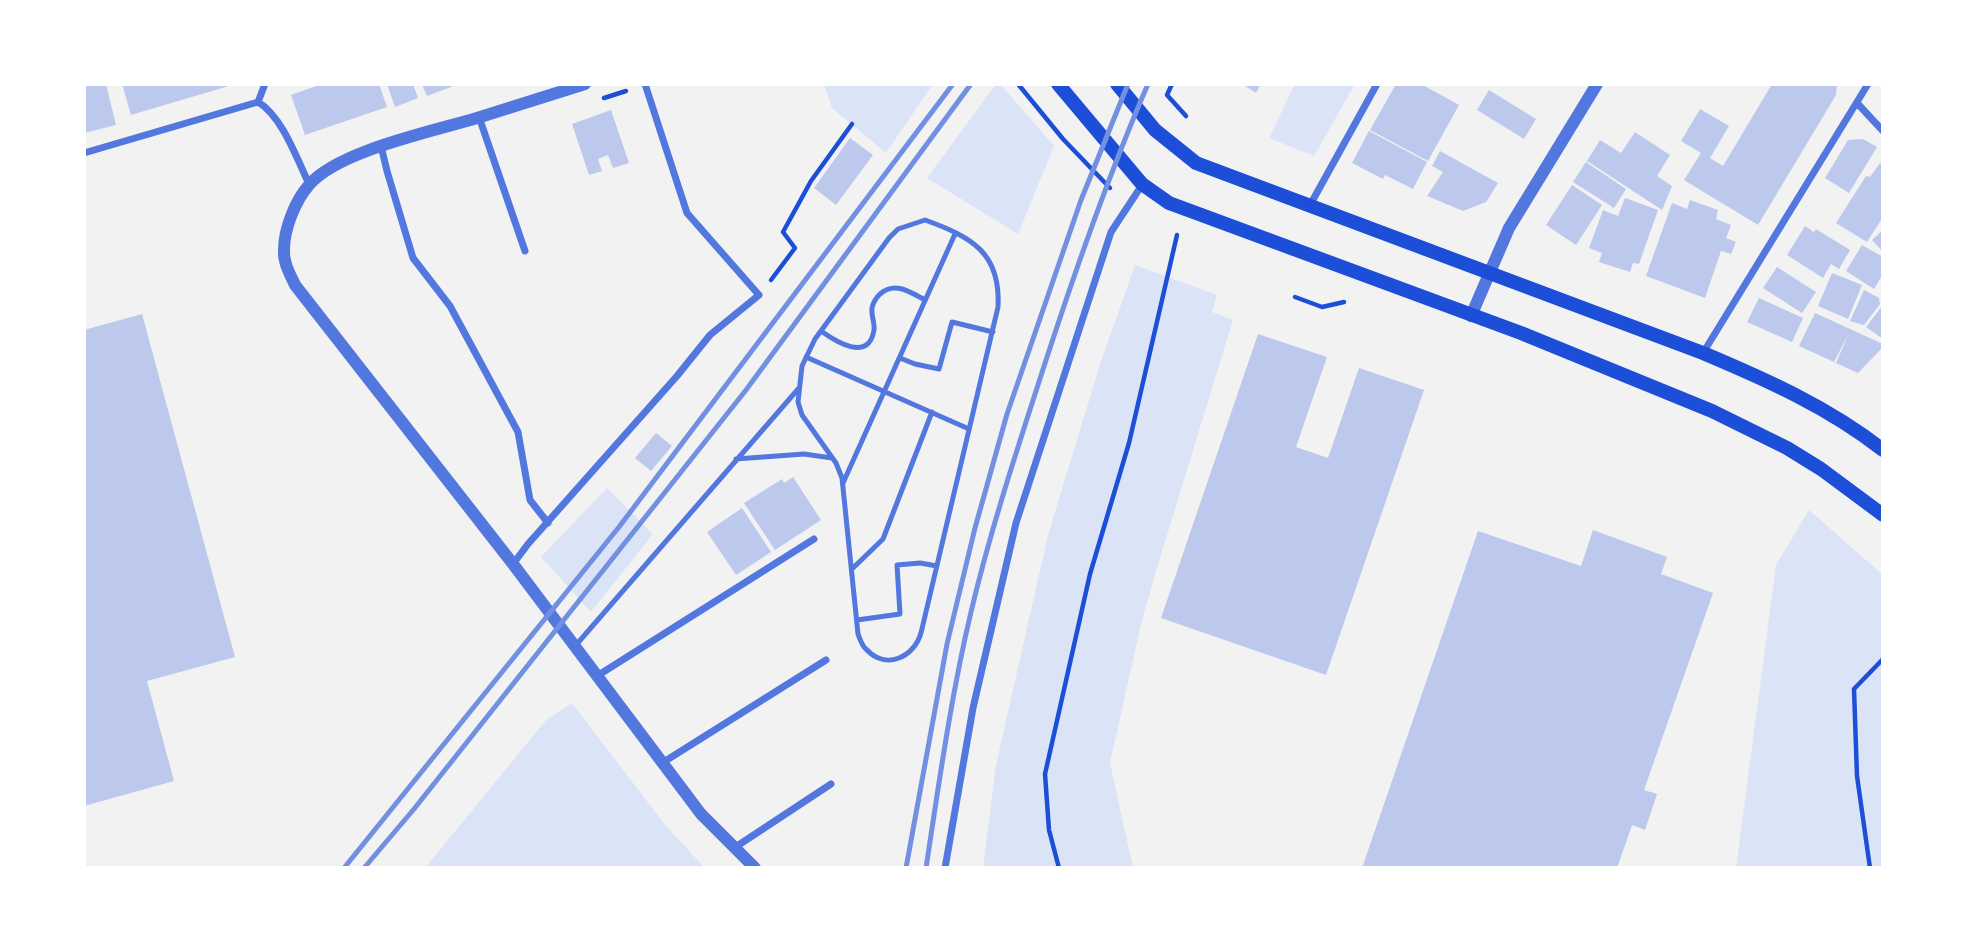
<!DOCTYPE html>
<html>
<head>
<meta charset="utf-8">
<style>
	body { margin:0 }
	#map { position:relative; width:1967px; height:952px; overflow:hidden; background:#f2f2f2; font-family:"Sofia Sans Condensed",sans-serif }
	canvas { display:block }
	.frame { position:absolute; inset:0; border:86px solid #fff; pointer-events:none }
</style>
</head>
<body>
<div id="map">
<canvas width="1967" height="952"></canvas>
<div class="frame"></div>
</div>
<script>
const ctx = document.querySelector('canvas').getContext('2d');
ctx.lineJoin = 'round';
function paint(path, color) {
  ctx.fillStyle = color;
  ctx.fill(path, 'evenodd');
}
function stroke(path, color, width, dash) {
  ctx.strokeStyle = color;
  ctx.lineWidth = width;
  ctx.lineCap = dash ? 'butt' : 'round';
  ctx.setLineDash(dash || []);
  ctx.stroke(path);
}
const green = new Path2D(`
	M824 84H933L886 153 832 108Z
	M996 84H1000L1054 146 1018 234 927 178Z
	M1295 84H1355L1314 156 1269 138Z
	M1135 265 1217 295 1212 312 1233 320 1156 571 1141 624 1110 763 1133 868H983L996 765 1048 535 1101 361Z
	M607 488 653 534 591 612 541 557Z
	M1809 510 1883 575V868H1736L1776 565Z
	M572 703 666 826 705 868H425L546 720Z`);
const building = new Path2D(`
	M84 84H106L116 125 84 133Z
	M122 84H232V85L131 115Z
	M322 84H379L387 107 305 135 291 95Z
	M387 84H413L418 98 395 107Z
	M422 84H459L427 96Z
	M1242 84H1261L1256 93Z
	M1396 84H1421L1459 105 1428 161 1370 130Z
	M1772 84H1837L1836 95 1758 225 1684 180 1701 153 1681 141 1700 109 1729 126 1710 158 1723 166Z
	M1489 90 1536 119 1524 139 1477 110Z
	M611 110 629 163 613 168 608 155 598 159 602 171 589 175 572 124Z
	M1369 131 1427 162 1413 189 1385 175 1383 179 1352 163Z
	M1635 132 1670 155 1657 176 1672 186 1662 210 1587 161 1600 140 1621 153Z
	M850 138 873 155 836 205 814 188Z
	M1863 139 1877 147 1849 193 1825 178 1848 140Z
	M1440 151 1498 183 1486 202 1463 211 1427 196 1443 172 1432 166Z
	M1586 162 1626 189 1614 208 1573 182Z
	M1880 163 1883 165V217L1867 242 1836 223 1866 176 1870 177Z
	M1572 185 1602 205 1576 245 1546 225Z
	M1625 198 1658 210 1639 264 1633 263 1630 272 1599 262 1602 253 1589 248 1603 210 1618 216Z
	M1690 200 1718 210 1716 219 1731 225 1726 238 1736 242 1731 254 1721 251 1705 298 1646 276 1672 203 1687 209Z
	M1805 226 1814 232 1816 229 1850 250 1839 269 1831 264 1823 278 1787 255Z
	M1883 230V252L1872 240Z
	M1862 245 1883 257 1881 270 1883 274 1874 289 1846 271Z
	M1777 267 1816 292 1802 313 1763 288Z
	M1832 273 1862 285 1848 319 1818 306Z
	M1864 290 1879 298 1880 304 1864 325 1850 321Z
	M1759 298 1803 318 1792 342 1747 322Z
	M1883 305V339L1866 327Z
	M1815 313 1883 344V347L1858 373 1836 363 1849 333 1834 362 1799 346Z
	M142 314 235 657 147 681 174 781 84 806V330Z
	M1258 334 1327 357 1296 447 1328 458 1359 368 1424 390 1326 675 1161 618Z
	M656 433 672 446 651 471 635 458Z
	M793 477 821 520 775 550 744 503 782 479 784 483Z
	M742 508 771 552 736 575 707 532Z
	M1593 530 1667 557 1661 574 1713 593 1644 790 1657 794 1645 830 1632 825 1617 868H1362L1478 531 1581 566Z`);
const path = new Path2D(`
	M1018 84 1063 139 1110 188
	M1172 84 1167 95 1186 116
	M604 98 626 91
	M771 280 795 248 783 232 811 181 852 124
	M1295 297 1322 307 1344 302
	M1059 868 1049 830 1045 774 1090 574 1129 443 1177 235
	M1870 868 1857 776 1854 689 1883 659`);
const service = new Path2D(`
	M925 220C972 237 1001 253 998 307L921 633C914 657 886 671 866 649 862 646 860 639 858 634L842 478 836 463 802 415 798 402 802 366 815 339 889 238 898 229Z
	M821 331C835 341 869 363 874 330 875 323 871 316 872 308 873 303 876 298 880 294 895 281 910 292 925 300
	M806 357 969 429
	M900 358 915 364 939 369 952 322 993 332
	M736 459 804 454 832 458
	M843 483 955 234
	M852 569 883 539 932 412
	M857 620 900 614 897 565 920 563 937 566
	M576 645 799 388`);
const minor = new Path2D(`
	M258 102 265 84
	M1857 103 1883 131
	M479 117 525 251
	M381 146 387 171 413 258 450 306 518 432 530 500 548 523
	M84 153 258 102C282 116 297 159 309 184
	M1309 207 1377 84
	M1703 353 1868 84
	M513 564 528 544 677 376 710 335 759 295 687 213 645 84
	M597 676 814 539
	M662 763 826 660
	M734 848 831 784
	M945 868 973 708 1016 523 1111 232 1142 185`);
const tertiary = new Path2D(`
	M585 84C549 95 513 107 477 118 434 131 337 151 309 185 295 201 284 229 284 250 283 262 290 274 295 285L513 564 701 814 755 868
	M1471 316 1509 228 1597 84`);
const secondary = new Path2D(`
	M1058 84 1142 184 1169 203 1521 333 1712 411 1787 448 1821 469 1883 515
	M1117 84 1155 130 1196 163 1703 353C1767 380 1828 407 1883 450`);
const rail = new Path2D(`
	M344 868 619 527 953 84
	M364 868 414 809 746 390 971 84
	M906 868 947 644 975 528 1007 414 1081 200 1128 84
	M926 868C939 783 951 696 971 612 989 536 1013 462 1037 388 1070 285 1105 183 1148 84`);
paint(green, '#dbe4f7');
paint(building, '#bdc9ec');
stroke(path, '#1d4ed8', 4.5);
stroke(service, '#5277de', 5);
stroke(minor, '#5277de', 7);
stroke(tertiary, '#5277de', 12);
stroke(secondary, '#1d4ed8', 14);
stroke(rail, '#7290e2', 5);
</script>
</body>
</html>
